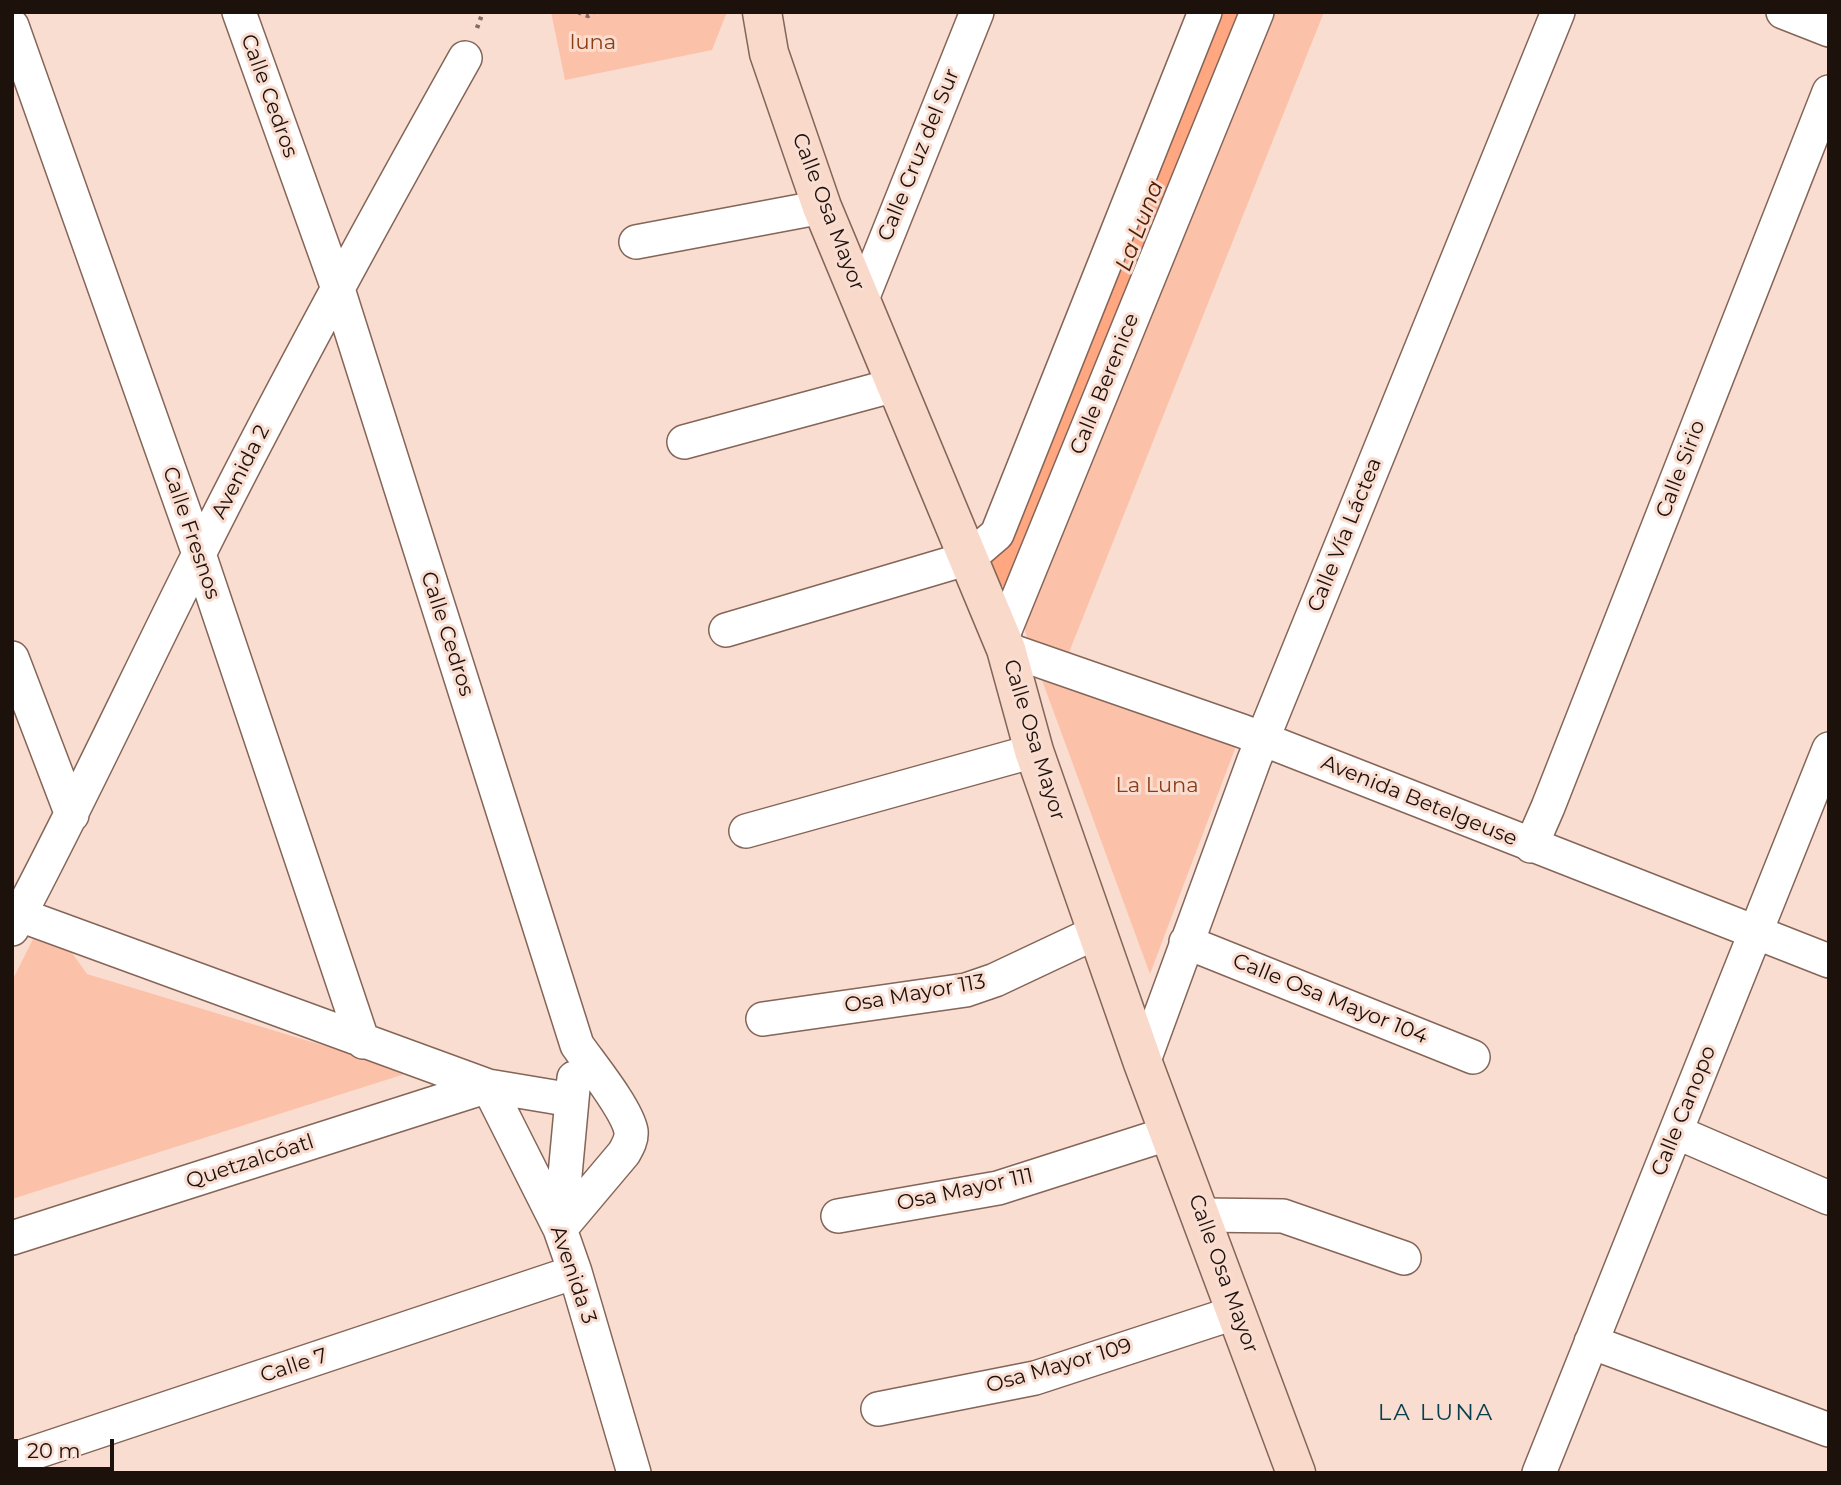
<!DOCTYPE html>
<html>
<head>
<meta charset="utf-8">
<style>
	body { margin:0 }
	#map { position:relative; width:1841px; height:1485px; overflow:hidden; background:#faddd1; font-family:Montserrat,sans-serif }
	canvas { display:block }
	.frame { position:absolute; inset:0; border:14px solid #1d110c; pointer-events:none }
	.scale { position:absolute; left:14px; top:1439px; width:100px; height:32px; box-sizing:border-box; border:4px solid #1d110c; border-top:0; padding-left:9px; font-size:21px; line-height:24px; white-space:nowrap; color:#1d110c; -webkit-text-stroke:5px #faddd1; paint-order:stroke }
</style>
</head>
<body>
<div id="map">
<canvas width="1841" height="1485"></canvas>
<div class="frame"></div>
<div class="scale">20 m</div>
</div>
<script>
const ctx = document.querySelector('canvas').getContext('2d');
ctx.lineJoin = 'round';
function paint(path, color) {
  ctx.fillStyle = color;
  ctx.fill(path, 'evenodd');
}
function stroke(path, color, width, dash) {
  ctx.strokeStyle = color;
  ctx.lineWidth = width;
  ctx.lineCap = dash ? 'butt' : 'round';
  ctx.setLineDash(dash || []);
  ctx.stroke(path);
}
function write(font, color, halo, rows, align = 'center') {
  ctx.font = font + ' Montserrat,sans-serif';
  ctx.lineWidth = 6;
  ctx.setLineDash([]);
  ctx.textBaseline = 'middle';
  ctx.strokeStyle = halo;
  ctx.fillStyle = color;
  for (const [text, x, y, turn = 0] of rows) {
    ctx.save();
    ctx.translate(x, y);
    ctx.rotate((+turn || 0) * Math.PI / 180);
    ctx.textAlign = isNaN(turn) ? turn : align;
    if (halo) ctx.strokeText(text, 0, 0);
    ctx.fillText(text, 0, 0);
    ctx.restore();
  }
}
const green = new Path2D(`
	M551 12H727L712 50 565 80Z
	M1205 12H1324L1058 680 1236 746 1150 974 1028 642 1005 550Z
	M45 915 87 974 411 1072 12 1199V981Z`);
const river = new Path2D(`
	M1010 557 1224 12`);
const path = new Path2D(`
	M578 12 588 16 594 12
	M477 28 483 12`);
const street = new Path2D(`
	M239 12 337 286 577 1045C591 1065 627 1109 631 1131 632 1139 628 1146 624 1153L560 1229
	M1783 12 1829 30
	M12 26 199 554 363 1042
	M636 242 822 207
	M862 299 977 12
	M684 442 895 385
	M726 630 969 558 997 534 1205 12
	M1001 640 1257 12
	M1006 649 1242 731 1829 961
	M12 658 72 815
	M746 831 1034 751
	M1531 846 1548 807 1829 92
	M12 912 488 1086 572 1100
	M12 929C78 806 136 679 199 554 283 386 373 222 465 58
	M1186 942 1473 1057
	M763 1019 966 990 995 980 1099 931
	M1143 1063 1254 760 1558 12
	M1676 1132 1829 1198
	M1202 1215 1283 1216 1404 1258
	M838 1216 998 1188 1170 1133
	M560 1229 574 1078
	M12 1238 488 1086 560 1229 575 1272 634 1473
	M1591 1342 1829 1430
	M878 1409 1035 1378 1237 1312
	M12 1460 575 1272
	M1539 1473 1829 749`);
const secondary = new Path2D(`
	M762 12 769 53 822 207 1006 649 1034 751 1143 1063 1296 1473`);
const parkNames = [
	["luna",593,43],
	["La Luna",1157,786]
];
const streetNames = [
	["Calle Cedros",269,96,70],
	["Calle Cruz del Sur",919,155,-68],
	["Calle Osa Mayor",828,212,69],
	["Calle Berenice",1105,384,-68],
	["Calle Sirio",1681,469,-69],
	["Avenida 2",241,472,-63],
	["Calle Fresnos",191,533,71],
	["Calle Vía Láctea",1345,535,-68],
	["Calle Cedros",447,634,72],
	["Calle Osa Mayor",1034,740,73],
	["Avenida Betelgeuse",1419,801,22],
	["Osa Mayor 113",915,994,-10],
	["Calle Osa Mayor 104",1330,999,22],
	["Calle Canopo",1684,1111,-68],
	["Quetzalcóatl",250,1162,-18],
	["Osa Mayor 111",965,1190,-12],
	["Calle Osa Mayor",1223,1274,70],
	["Avenida 3",573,1275,71],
	["Calle 7",294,1366,-18],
	["Osa Mayor 109",1059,1366,-16]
];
const waterNames = [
	["La Luna",1140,226,-69]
];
const neighbourhoodNames = [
	["LA LUNA",1436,1413]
];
paint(green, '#fbc2a9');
stroke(river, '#ffa781', 60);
stroke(street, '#846557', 36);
stroke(secondary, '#846557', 41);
stroke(path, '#816d65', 4.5, [3.5, 5]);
stroke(street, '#fff', 33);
stroke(secondary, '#f9d9ca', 38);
write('21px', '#8b3e16', '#faddd1', parkNames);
write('21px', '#1d110c', '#faddd1', streetNames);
write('italic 23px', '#531e01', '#faddd1', waterNames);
ctx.letterSpacing = '2px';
write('23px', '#083e4f', '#faddd1', neighbourhoodNames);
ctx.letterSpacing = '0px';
</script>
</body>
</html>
